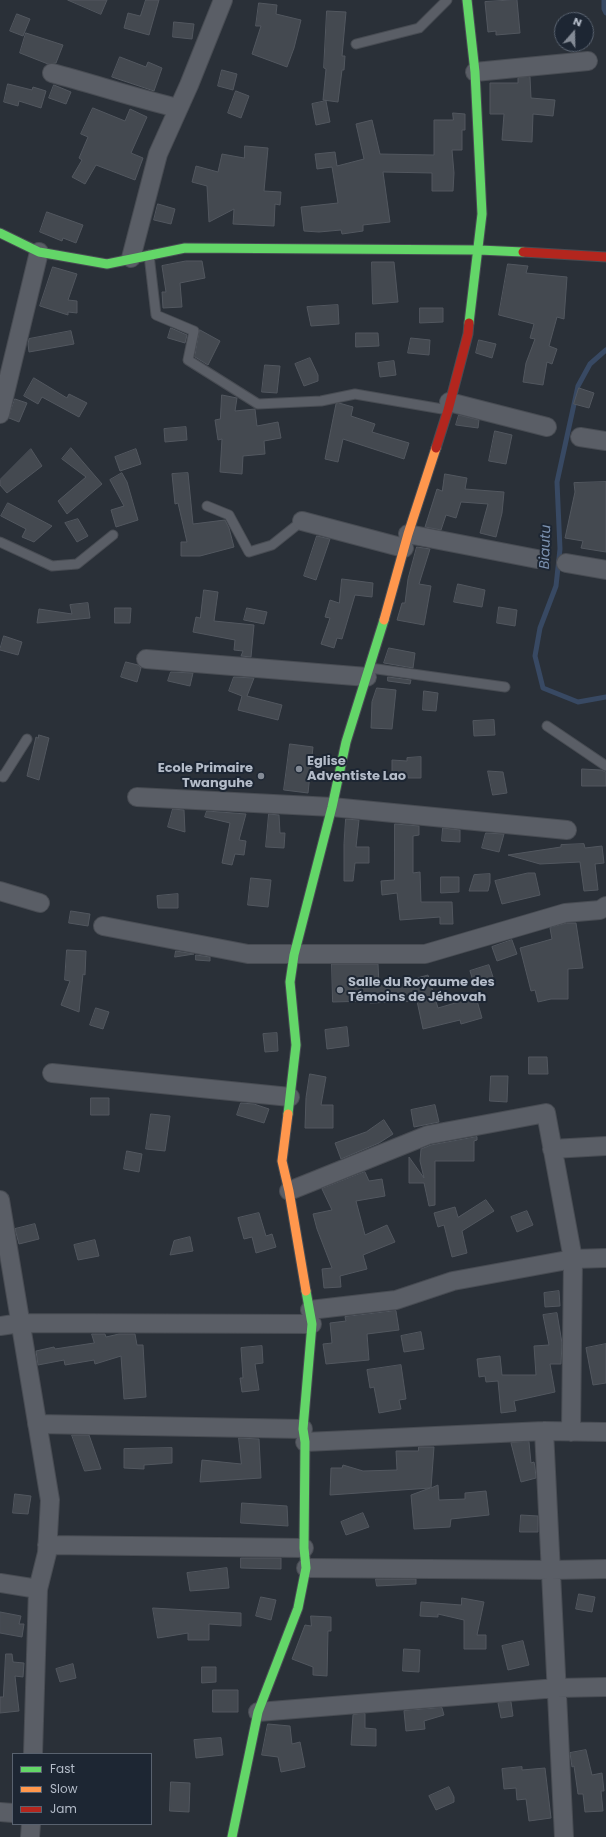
<!DOCTYPE html>
<html>
<head>
<meta charset="utf-8">
<style>
	body { margin:0 }
	#map { position:relative; width:606px; height:1837px; overflow:hidden; background:#2a3038; font-family:Poppins,sans-serif }
	canvas { display:block }
	.legend { position:absolute; left:12px; top:1753px; width:140px; height:72px; box-sizing:border-box; background:#1d2633; border:1px solid #59626f; margin:0; padding:5px 7px; list-style:none; font-size:12px; color:#b4bcc9 }
	.legend li { display:flex; align-items:center; gap:8px; height:20px }
	.legend b { width:20px; border:1px solid #59626f }
	.north { position:absolute; left:554px; top:12px; width:40px; height:40px; box-sizing:border-box; background:#1d2633; border:1px solid #59626f; border-radius:50%; rotate:20deg; font-size:11px; font-weight:700; line-height:16px; text-align:center; color:#b4bcc9 }
	.north::after { content:''; display:block; margin:auto; width:14px; height:18px; background:#848b96; clip-path:polygon(50% 0,100% 100%,50% 72%,0 100%) }
</style>
</head>
<body>
<div id="map">
<canvas width="606" height="1837"></canvas>
<ul class="legend">
<li><b style="height:5px;background:#63d668"></b>Fast</li>
<li><b style="height:5px;background:#ff974d"></b>Slow</li>
<li><b style="height:5px;background:#b3261e"></b>Jam</li>
</ul>
<div class="north">N</div>
</div>
<script>
const ctx = document.querySelector('canvas').getContext('2d');
ctx.lineJoin = 'round';
function stroke(path, color, width, dash) {
  ctx.strokeStyle = color;
  ctx.lineWidth = width;
  ctx.lineCap = dash ? 'butt' : 'round';
  ctx.setLineDash(dash || []);
  ctx.stroke(path);
}
function paint(path, color) {
  ctx.fillStyle = color;
  ctx.fill(path, 'evenodd');
}
function write(font, color, halo, rows, align = 'center') {
  ctx.font = font + ' Poppins,sans-serif';
  ctx.lineWidth = 4;
  ctx.setLineDash([]);
  ctx.textBaseline = 'middle';
  ctx.strokeStyle = halo;
  ctx.fillStyle = color;
  for (const [text, x, y, turn = 0] of rows) {
    ctx.save();
    ctx.translate(x, y);
    ctx.rotate((+turn || 0) * Math.PI / 180);
    ctx.textAlign = isNaN(turn) ? turn : align;
    if (halo) ctx.strokeText(text, 0, 0);
    ctx.fillText(text, 0, 0);
    ctx.restore();
  }
}
const stream = new Path2D(`
	M604 0V9L606 13
	M606 350 590 364 578 386 557 482 560 549 556 586 540 628 535 656 543 688 578 702 606 697`);
const building = new Path2D(`
	M68 0H107L101 14Z
	M146 0H159L149 35 124 28 128 13 140 16Z
	M517 0 520 33 496 35V31L488 32 485 2Z
	M259 3 277 5 276 14 301 20 294 48 287 67 252 54 261 26H256Z
	M327 11 346 12 342 56H345L344 70H342L338 102 323 100 326 69 324 68Z
	M17 14 30 19 23 36 10 31Z
	M174 22 194 24 192 39 173 37Z
	M26 33 63 45 56 63 48 64 20 53Z
	M120 57 146 67 148 62 162 68 154 91 112 77Z
	M222 70 237 74 233 90 218 86Z
	M530 77 531 98 555 100 553 116 533 114 532 142 502 140 504 114H490V83H518V78Z
	M8 84 32 90 33 87 46 91 41 108 19 101 18 106 4 102Z
	M54 85 71 92 66 104 49 98Z
	M236 91 249 96 241 118 228 113Z
	M326 101 330 122 316 125 312 104Z
	M93 108 125 121 130 109 147 117 131 153 143 158 135 180 96 165 85 184 72 177 82 160 79 158 88 137 81 134Z
	M453 113 465 114V130H462V150H452L454 173 453 191H432V173L383 172 390 222 363 225V231L342 234 341 230 319 232 304 231 301 207 338 203 332 167 317 169 315 154 335 152 337 166 364 159 356 124 372 120 380 154 434 155V120H453Z
	M245 146 268 148 264 191 281 192 280 205 275 204 274 226 233 224 234 209 209 222 207 186 192 182 196 166 218 172 222 154 244 158Z
	M158 204 175 209 171 224 154 220Z
	M47 212 83 225 76 243 63 238 62 241 40 232Z
	M186 261H202L205 278 180 283 182 307 163 308 162 292H166L162 266Z
	M372 262H394L398 302 373 304Z
	M508 264 528 266 526 273 567 277 564 319 557 317 549 346 557 349 552 364 547 362 543 385 523 382 526 363 535 339 530 338 534 324 499 315Z
	M53 267 77 274 68 300 77 301V313L68 312V315L40 306Z
	M338 305 339 324 311 326 307 307Z
	M420 308H443V322L420 323Z
	M171 328 187 335 185 343 168 338Z
	M200 330 220 341 208 365 195 357Z
	M71 331 74 344 29 352 28 344 29 339Z
	M356 333H378L379 346 356 347Z
	M411 338 430 340 429 355 408 353Z
	M479 340 496 344 492 358 476 353Z
	M310 358 318 375V381L304 386 295 364Z
	M394 361 396 375 380 377 378 363Z
	M265 365 280 366 277 393 262 392Z
	M34 378 67 398 69 394 87 403 79 417 42 397 38 404 24 396Z
	M579 388 594 393 589 408 574 404Z
	M222 395 237 398 235 411 255 409 257 426 278 422 281 438 264 441 265 454 243 456 242 474 220 472 222 439 218 440 215 420 220 419Z
	M15 399 27 403 19 422 9 418Z
	M339 403 353 407 351 416 375 424 372 432 409 443 404 459 343 439 338 462 325 459 336 404Z
	M459 415 479 420 478 428 456 425Z
	M186 427 187 440 165 442 164 429Z
	M495 431 512 435 506 464 489 461Z
	M71 448 102 484 67 514 58 501 86 477 62 459Z
	M31 449 42 466 7 493 0 485V480Z
	M136 449 141 464 120 471 115 457Z
	M122 473 127 482 138 520 116 527 111 510 124 506 110 480Z
	M188 473 193 524 225 520 229 528 234 547 200 556H181V542H187L178 503 175 504 172 474Z
	M445 474 467 478 465 489 504 492 502 513 496 537 480 533 488 504 461 502 456 518 446 515 441 530 425 527 437 489 442 491Z
	M606 482V552L581 548 583 541 565 538 575 492 574 483Z
	M8 503 52 526 34 542 22 537 26 529 1 516Z
	M78 519 88 536 77 542 65 523Z
	M317 536 330 539 316 580 304 576Z
	M417 547 430 549 419 584 431 586 424 625 397 620 402 603H405L408 579Z
	M342 579 373 583 372 597 355 595 342 639 337 638 334 648 321 644 330 618 325 617 330 600 339 603Z
	M458 584 485 590 482 607 454 602Z
	M204 590 218 592 214 621 254 625 251 657 241 656 243 651 234 650 235 640 193 632 196 617 200 618Z
	M88 603 90 618 37 623 39 609 72 614 70 605Z
	M499 607 517 610 515 626 497 623Z
	M115 608H131L130 623H115Z
	M247 608 267 612 264 624 244 620Z
	M4 636 22 642 18 655 0 650Z
	M389 648 415 653 413 668 384 663Z
	M126 662 138 665 141 668 137 682 121 677Z
	M171 672 193 673 190 686 168 681Z
	M234 677 254 678 247 696 282 705 278 720 238 710 242 696 229 691Z
	M388 677 411 680 410 684 388 681Z
	M377 688 396 690 392 729 371 728 372 702Z
	M424 691 438 693 436 711 423 710Z
	M494 720 495 735 474 736 473 721Z
	M39 735 49 738 39 780 27 776 36 737 38 738Z
	M290 744 313 747 308 793 284 790Z
	M421 757V778H408V775L392 774V760L407 761V758Z
	M582 769 601 770 606 772V786H582Z
	M488 771 503 772 507 793 493 795Z
	M173 809 184 810 185 832 168 827Z
	M207 811 246 814 239 840 246 841 244 855 235 854 232 865 222 863 230 823 205 817Z
	M269 814 279 815 280 833H285L284 848 266 847Z
	M346 819 359 820 356 847H369V863H355L353 881H344V844Z
	M395 824 419 826V835L413 836V873L420 872 421 902H452L453 924H440V917L400 920 397 893 382 895 381 881 394 880Z
	M443 828 460 830V842L442 841Z
	M486 833 504 834 499 852 482 848Z
	M584 844 585 848 602 846 604 863 595 864 598 890 584 891 580 862 540 864 508 855 561 847V845Z
	M528 873H535L540 895 502 904 495 881Z
	M490 874V883L488 891H469L474 875Z
	M441 877H459V892L441 893Z
	M251 878 271 880 268 907 248 905Z
	M178 894V908H158L157 896Z
	M71 911 90 914 88 926 69 923Z
	M567 923H576L583 968 568 969V999H551L538 1002 535 990 531 991 520 948 552 939 550 928Z
	M512 940 517 954 497 961 492 947Z
	M67 950 86 951 85 975 83 974 79 1012 61 1005 70 981 65 980Z
	M176 951 194 954 175 957Z
	M196 955 210 957V961L196 960Z
	M332 964H378L379 985 411 984 410 980 428 975 438 1008 476 997 482 1018 461 1024 460 1020 423 1029 417 1001 370 1003V1001L333 1002Z
	M489 965 493 977 474 984 470 971Z
	M96 1008 109 1012 103 1029 90 1025Z
	M347 1027 349 1046 327 1049 325 1030Z
	M277 1033 278 1051 265 1052 263 1034Z
	M529 1057H547L548 1074H529Z
	M310 1074 326 1077 321 1105H333V1128H305L306 1098Z
	M491 1076H508L507 1102 490 1101Z
	M91 1098H109V1115H91Z
	M241 1103 254 1104 269 1109 264 1123 237 1115Z
	M435 1105 439 1122 414 1127 411 1110Z
	M151 1114 170 1116 165 1151 146 1149Z
	M384 1120 393 1134 379 1143 341 1159 335 1143 366 1132Z
	M477 1137V1140L474 1141V1161H435V1205L429 1206 424 1183H409V1157L424 1178 420 1161 421 1149 431 1145Z
	M127 1151 142 1154 139 1172 124 1169Z
	M365 1172 369 1181 382 1179 385 1196 356 1201 365 1235 387 1225 395 1242 363 1255 367 1269 340 1276 341 1287 324 1288 322 1269 332 1268 317 1229 313 1214 332 1210 322 1189Z
	M486 1200 494 1211 462 1231 467 1253 452 1257 444 1225 438 1227 434 1213 455 1207 458 1217Z
	M527 1211 533 1225 517 1232 511 1217Z
	M259 1213 266 1236 272 1234 276 1247 256 1253 252 1237 244 1239 238 1218Z
	M35 1224 39 1239 19 1244 15 1229Z
	M190 1237 193 1251 170 1255 174 1241Z
	M95 1240 99 1256 78 1260 74 1245Z
	M559 1291 560 1306 545 1307 544 1293Z
	M396 1311 399 1330 367 1334 369 1360 326 1364 323 1344 332 1343 330 1323 346 1321 345 1317Z
	M557 1313 562 1343 561 1364H550L555 1392 514 1401 516 1411 501 1413 498 1381 486 1382 485 1376 479 1377 477 1359 500 1356 502 1375H536L534 1346 549 1345 543 1315Z
	M421 1332 424 1349 404 1352 401 1336Z
	M92 1334H105L106 1337 119 1334H135L137 1345H143L146 1397 124 1399 121 1356 95 1364 94 1360 65 1365 64 1360 38 1365 36 1351 54 1347 55 1349 94 1343Z
	M606 1344V1383L593 1385 586 1348Z
	M262 1346 263 1363 255 1364 259 1390 242 1392 240 1378H243L241 1348Z
	M401 1365 406 1399 399 1400 401 1409 379 1413 374 1387 370 1388 367 1370Z
	M72 1435H89L101 1469 85 1471Z
	M239 1438 259 1439 261 1478 200 1482 202 1460 241 1464Z
	M529 1442 531 1463 534 1462 535 1467 536 1478 521 1482 511 1443Z
	M419 1447H434L431 1488 438 1485 439 1500 465 1499V1493L486 1491 489 1515 451 1519 450 1527 414 1529 411 1495 430 1488 330 1495 331 1468H342L343 1465 363 1471 397 1470 396 1451H418Z
	M172 1448V1463L144 1465V1469L124 1468V1449Z
	M15 1494 31 1496 28 1514 13 1513Z
	M242 1503 287 1506 288 1526 241 1523Z
	M363 1513 369 1527 346 1535 341 1522Z
	M521 1515 538 1516V1532H520Z
	M241 1558H281V1569L241 1568Z
	M227 1568 229 1588 190 1591 187 1573Z
	M376 1579H416V1584L377 1586Z
	M579 1594 595 1597 592 1612 576 1609Z
	M261 1597 276 1600 271 1620 256 1616Z
	M462 1598 484 1602 477 1635H486V1649H464V1620L438 1614V1617L420 1616 421 1602 461 1605Z
	M153 1608 241 1613V1626L209 1624V1640H188V1633L158 1638Z
	M0 1612 21 1616 19 1624H24L22 1637 0 1633Z
	M311 1616 331 1617V1631H328L327 1676 313 1675V1667L292 1659 305 1625 311 1626Z
	M523 1641 529 1665 508 1670 502 1646Z
	M404 1649 420 1650 419 1672 403 1671Z
	M6 1654H12L13 1662 24 1663 23 1677 15 1676 19 1711 0 1713V1697H3Z
	M73 1664 76 1678 60 1682 56 1669Z
	M202 1667H216V1682L202 1683Z
	M213 1690H238V1712H213Z
	M511 1702 513 1716 501 1718 498 1703Z
	M442 1708 444 1715 424 1721 425 1729 406 1731 404 1711Z
	M365 1714V1728L376 1729V1746L351 1745 353 1715Z
	M268 1724 290 1726 292 1744 300 1742 305 1767 281 1772 278 1757 262 1755Z
	M221 1738 223 1755 196 1758 194 1740Z
	M586 1750 592 1775 602 1773 604 1791H601L603 1811 585 1812 583 1794H578L574 1766 572 1767 570 1753Z
	M522 1767V1770L545 1768 551 1818 529 1821 526 1799 517 1800 516 1788 504 1789 502 1769Z
	M171 1782 190 1783 189 1812 170 1811Z
	M449 1787 454 1797V1802L436 1810 429 1796Z`);
const lane = new Path2D(`
	M356 44 419 28 447 0
	M149 255 156 315 194 331 188 360 258 404 321 401 355 394 448 410
	M207 506 229 515 249 552 272 545 302 521
	M0 542 52 566 77 564 113 535
	M370 668 505 687
	M547 726 606 766
	M0 776 3 777 27 739`);
const street = new Path2D(`
	M475 72 588 61
	M52 73C94 84 135 98 178 108
	M131 258 158 154 189 85 223 0
	M449 402 547 427
	M0 414 39 252
	M580 437 606 441
	M302 521 404 548
	M408 534 537 559
	M566 563 606 570
	M146 659 367 677
	M137 797 332 807 567 830
	M0 891 40 903
	M103 926 248 954H425L565 913 600 910 606 906
	M52 1073 290 1097
	M552 1149 606 1146
	M289 1191 428 1135 546 1113 573 1259 571 1432
	M0 1200 50 1500 47 1553 38 1589 33 1754
	M310 1310 396 1300 453 1281 573 1259 606 1258
	M0 1326 20 1323 312 1324
	M37 1424 303 1429
	M544 1431 564 1837
	M305 1442 544 1431 606 1432
	M47 1545 304 1548
	M306 1568 551 1570 606 1569
	M0 1583 38 1589
	M258 1712 557 1688 606 1687
	M0 1812 13 1813
	M30 1837 31 1824`);
const fast = new Path2D(`
	M467 0 475 72 482 214 469 323
	M0 233 39 252 107 264 185 248 479 250 523 252
	M288 1114 296 1045 290 982 294 955 332 807 346 742 384 620
	M232 1837 258 1712 298 1608 306 1568 304 1548 305 1442 303 1429 312 1324 306 1291`);
const slow = new Path2D(`
	M384 620 408 534 436 448
	M288 1114 282 1161 289 1191 306 1291`);
const jam = new Path2D(`
	M523 252 606 257
	M436 448 448 410 468 334 469 323`);
const markers = [
	[299,769,4,"#848b96"],
	[261,776,4,"#848b96"],
	[340,990,4,"#848b96"]
];
const poiNames = [
	["Eglise",307,762],
	["Adventiste Lao",307,777],
	["Ecole Primaire",253,769,"right"],
	["Twanguhe",253,784,"right"],
	["Salle du Royaume des",348,983],
	["Témoins de Jéhovah",348,998]
];
const waterNames = [
	["Biautu",546,547,-88]
];
stroke(stream, '#384963', 5);
paint(building, '#444950');
stroke(building, '#52575f', 1);
stroke(lane, '#484c53', 11);
stroke(street, '#484c53', 20);
stroke(fast, '#484c53', 11);
stroke(slow, '#484c53', 11);
stroke(jam, '#484c53', 11);
stroke(lane, '#5a5e66', 9);
stroke(street, '#5a5e66', 18);
stroke(fast, '#63d668', 9);
stroke(slow, '#ff974d', 9);
stroke(jam, '#b3261e', 9);
for (const [x, y, r, color] of markers) {
  const dot = new Path2D();
  dot.arc(x, y, r, 0, 2 * Math.PI);
  ctx.fillStyle = color;
  ctx.fill(dot);
  stroke(dot, '#1d2633', 1.5);
}
write('bold 13px', '#b4bcc9', '#1d2633', poiNames, 'left');
write('italic 14px', '#7c92b1', '#1d2633', waterNames);
</script>
</body>
</html>
